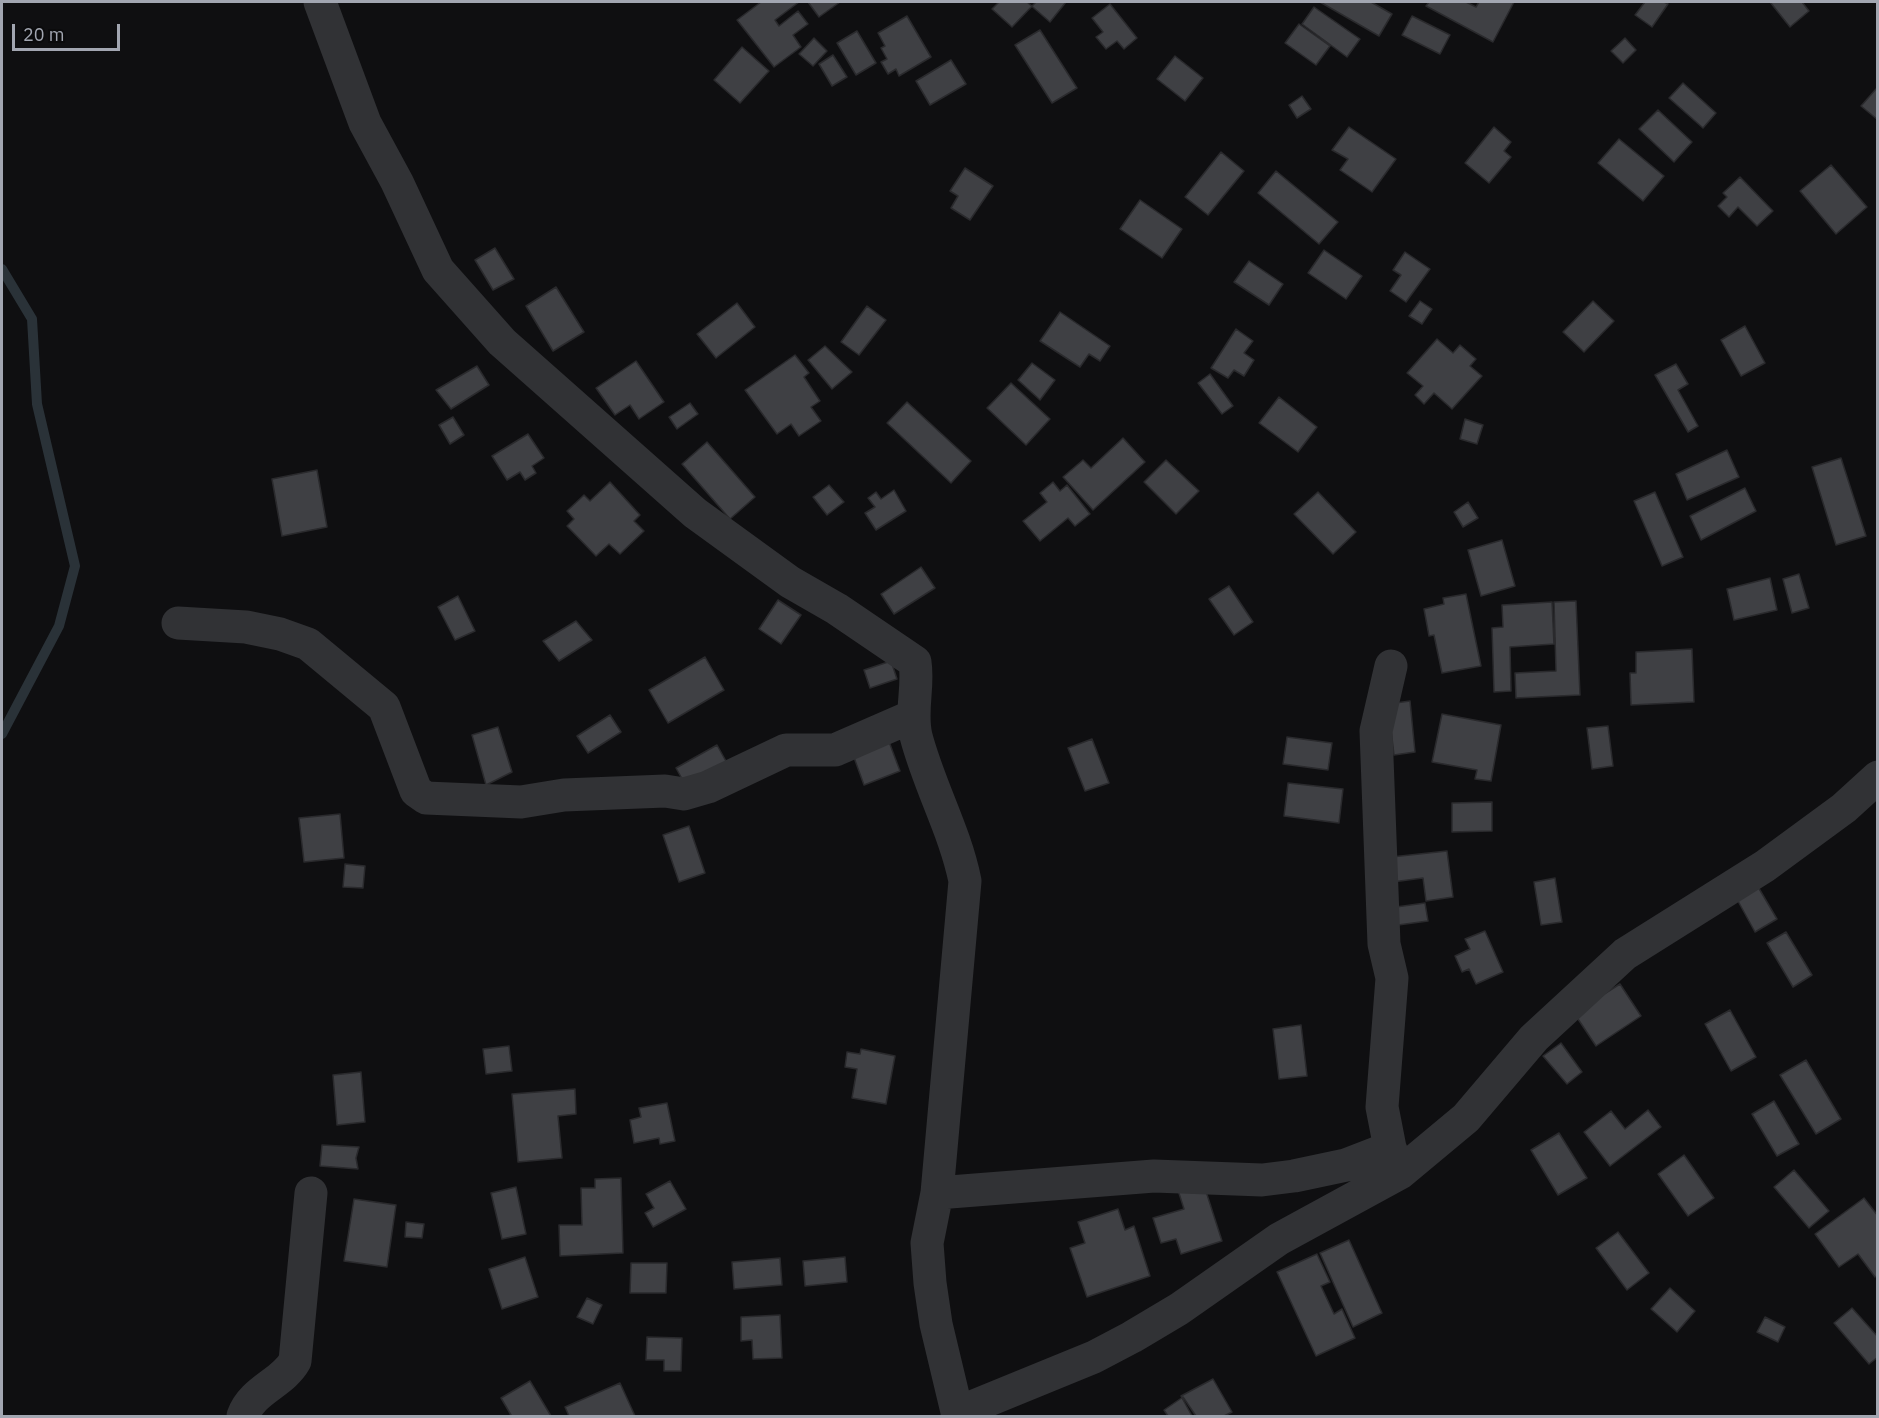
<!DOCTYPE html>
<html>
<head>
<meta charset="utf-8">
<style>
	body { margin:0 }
	#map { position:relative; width:1879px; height:1418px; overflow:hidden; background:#0f0f11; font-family:"IBM Plex Sans",sans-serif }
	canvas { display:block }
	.frame { position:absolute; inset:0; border:3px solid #a2a6b1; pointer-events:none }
	.scale { position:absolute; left:12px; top:24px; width:108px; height:27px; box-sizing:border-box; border:3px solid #a2a6b1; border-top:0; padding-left:8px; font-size:18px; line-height:21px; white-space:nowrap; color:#a2a6b1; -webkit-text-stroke:4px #0b0b0c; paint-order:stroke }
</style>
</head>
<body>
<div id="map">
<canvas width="1879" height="1418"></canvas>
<div class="frame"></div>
<div class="scale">20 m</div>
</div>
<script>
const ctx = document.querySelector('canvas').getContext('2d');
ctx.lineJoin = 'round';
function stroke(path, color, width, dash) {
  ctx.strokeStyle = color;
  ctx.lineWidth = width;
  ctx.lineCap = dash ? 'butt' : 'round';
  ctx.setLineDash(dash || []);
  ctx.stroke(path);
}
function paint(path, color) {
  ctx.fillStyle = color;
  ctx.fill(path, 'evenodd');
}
const stream = new Path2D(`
	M2 269 32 319 37 404 75 566 59 626 2 734`);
const building = new Path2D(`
	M761 2H799L775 20 779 26 798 11 808 24 793 35 801 47 774 67 737 20Z
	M808 2H840L819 17Z
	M999 2H1036L1012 27 992 9Z
	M1027 2H1066L1050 22Z
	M1320 2H1371L1392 14 1379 36Z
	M1429 2H1466L1476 7 1479 2H1514L1493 42 1426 6Z
	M1645 2H1664L1668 4 1652 27 1635 15Z
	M1770 2H1802L1809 11 1790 27Z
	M1110 4 1137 38 1124 49 1117 41 1106 49 1096 37 1103 32 1092 18Z
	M1314 7 1360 39 1347 57 1302 24Z
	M907 16 931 57 899 76 896 69 888 74 881 62 887 59 881 48 885 46 878 33Z
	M1412 16 1450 35 1440 54 1402 35Z
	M1299 24 1330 46 1316 65 1285 43Z
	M1040 30 1077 88 1052 103 1015 45Z
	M857 31 876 63 856 75 837 43Z
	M814 38 827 51 813 66 799 54Z
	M1625 38 1636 50 1623 63 1611 51Z
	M742 47 769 71 740 103 714 80Z
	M833 55 847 77 832 86 819 64Z
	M1175 56 1203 78 1185 101 1157 79Z
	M951 60 966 84 930 105 916 81Z
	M1683 83 1716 113 1703 128 1669 98Z
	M1876 89 1878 90V120L1861 106Z
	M1302 96 1311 109 1297 118 1289 105Z
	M1658 110 1692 142 1674 162 1639 129Z
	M1349 127 1396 159 1372 192 1340 170 1348 159 1332 150Z
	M1494 127 1511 142 1504 151 1511 157 1489 183 1465 163Z
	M1619 139 1664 176 1643 201 1598 163Z
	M1221 152 1244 171 1208 215 1185 197Z
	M1831 165 1867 207 1836 234 1800 191Z
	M965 168 993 186 970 220 951 208 958 196 950 191Z
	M1276 171 1338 222 1319 244 1258 193Z
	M1740 177 1773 211 1757 226 1738 207 1729 217 1718 206 1727 197 1723 193Z
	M1140 200 1182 229 1162 258 1120 229Z
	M495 248 514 279 493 290 475 260Z
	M1324 250 1362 276 1346 299 1308 273Z
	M1405 252 1430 269 1406 302 1390 291 1401 275 1393 270Z
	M1249 261 1283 284 1269 305 1234 282Z
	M556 287 584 332 553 351 526 306Z
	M1420 301 1432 309 1422 324 1409 316Z
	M1593 301 1614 321 1584 352 1563 332Z
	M737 303 755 327 716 358 697 334Z
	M867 306 886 320 859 355 841 342Z
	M1060 312 1110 346 1100 361 1089 354 1080 367 1040 341Z
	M1745 326 1765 363 1741 376 1721 340Z
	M1236 329 1253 341 1244 353 1254 360 1244 376 1234 370 1228 378 1211 368Z
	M1437 339 1453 353 1460 345 1476 359 1470 366 1482 376 1452 409 1434 393 1424 404 1415 395 1423 386 1407 373Z
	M825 346 852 372 832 389 808 360Z
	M795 355 809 373 804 377 820 401 811 407 821 421 799 436 791 424 777 434 745 390Z
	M636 361 664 402 639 419 630 405 615 415 596 388Z
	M1032 363 1055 380 1040 400 1018 380Z
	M1676 364 1688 384 1678 390 1698 426 1688 432 1655 375Z
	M477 366 489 385 451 409 436 390Z
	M1210 374 1233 406 1222 414 1198 383Z
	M1011 383 1050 419 1026 445 987 408Z
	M1279 397 1317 427 1298 452 1259 423Z
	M907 402 971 461 951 483 887 423Z
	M690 403 698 414 677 429 669 417Z
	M453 417 464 435 450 444 439 425Z
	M1465 419 1483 425 1477 444 1460 439Z
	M528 434 544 458 532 466 536 473 525 480 520 472 507 480 492 456Z
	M1123 438 1145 462 1093 510 1063 477 1083 460 1091 468Z
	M707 442 755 497 730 519 682 464Z
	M1727 450 1739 477 1687 500 1676 474Z
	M1841 458 1866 536 1836 545 1812 467Z
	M1166 460 1199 491 1176 514 1144 482Z
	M317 470 327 527 282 536 272 479Z
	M610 482 640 515 634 521 644 531 620 554 609 544 596 556 567 526 574 519 567 511 584 495 590 501Z
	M1053 482 1060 491 1067 485 1090 514 1075 526 1068 518 1040 541 1023 521 1047 502 1040 493Z
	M829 485 844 502 827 515 813 497Z
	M1745 488 1756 511 1701 540 1690 516Z
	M894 490 906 511 876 530 865 513 875 507 868 498 876 492 881 499Z
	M1318 492 1356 532 1333 554 1294 514Z
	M1655 492 1683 557 1662 566 1634 501Z
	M1468 502 1478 518 1463 527 1454 512Z
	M1502 540 1515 586 1481 596 1468 550Z
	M921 567 935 588 894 614 881 594Z
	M1799 574 1809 608 1792 613 1783 579Z
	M1770 578 1777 610 1734 620 1727 589Z
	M1229 586 1253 622 1234 635 1209 599Z
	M1466 594 1481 666 1442 673 1434 635 1429 636 1424 609 1444 604 1443 598Z
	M458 596 475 631 455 640 438 607Z
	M778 600 801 615 781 644 759 629Z
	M1576 601 1580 695 1516 698 1515 673 1556 671 1554 602Z
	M1552 602 1554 644 1510 647 1511 691 1494 692 1492 628 1503 627 1502 605Z
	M576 621 592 640 559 661 543 641Z
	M1692 649 1694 702 1631 705 1630 673H1636V652Z
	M705 657 724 690 668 723 649 690Z
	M891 661 897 679 870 688 864 670Z
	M1410 701 1415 752 1394 755 1388 704Z
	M1442 714 1501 725 1491 781 1475 779 1477 770 1432 762Z
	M610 715 621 732 588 753 577 736Z
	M1608 726 1613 766 1592 769 1587 728Z
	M498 727 512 772 486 785 472 735Z
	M1287 737 1332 743 1328 770 1283 764Z
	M888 739 900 771 864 785 852 752Z
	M1092 739 1109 783 1085 791 1068 748Z
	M717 745 727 763 686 786 676 768Z
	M1288 783 1343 789 1339 823 1284 816Z
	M1492 802V831L1452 832V803Z
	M340 814 344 858 304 862 299 818Z
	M689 826 705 873 679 882 663 835Z
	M1447 851 1453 897 1426 901 1423 878 1385 883 1382 858Z
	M345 864 365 866 363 888 343 887Z
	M1555 878 1562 922 1541 925 1534 882Z
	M1754 880 1777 919 1755 932 1733 892Z
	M1425 903 1428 921 1398 925 1396 907Z
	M1485 931 1503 972 1476 984 1469 969 1462 972 1455 956 1470 949 1465 939Z
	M1786 932 1812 975 1793 987 1767 943Z
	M1620 984 1641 1016 1596 1046 1574 1013Z
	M1730 1010 1756 1057 1731 1071 1705 1024Z
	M1301 1025 1307 1076 1279 1079 1273 1029Z
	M1561 1043 1582 1072 1567 1084 1543 1056Z
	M509 1046 512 1071 486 1074 483 1049Z
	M861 1049 895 1056 886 1104 852 1098 857 1069 845 1067 847 1052 860 1054Z
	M1806 1060 1841 1119 1816 1134 1780 1075Z
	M361 1072 365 1122 337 1125 333 1075Z
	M575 1089 576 1114 558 1116 562 1158 518 1162 512 1094Z
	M1774 1101 1799 1144 1777 1156 1752 1114Z
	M667 1103 675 1141 660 1144 659 1138 634 1143 630 1120 641 1117 639 1108Z
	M1648 1110 1661 1127 1610 1166 1584 1132 1611 1111 1625 1129Z
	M1559 1133 1587 1178 1558 1195 1531 1150Z
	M322 1145 359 1147 356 1158 358 1169 320 1166Z
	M1684 1155 1714 1198 1688 1216 1658 1174Z
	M1794 1170 1829 1211 1809 1228 1774 1187Z
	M621 1178 623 1253 560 1256 559 1225H582L581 1188H595V1179Z
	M1202 1179 1222 1241 1181 1254 1176 1239 1161 1243 1153 1218 1184 1209 1177 1187Z
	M670 1181 686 1209 653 1227 645 1213 654 1208 646 1194Z
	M516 1187 526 1234 502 1239 491 1193Z
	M1864 1198 1878 1216V1275L1875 1277 1858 1254 1839 1267 1815 1234Z
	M354 1199 396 1205 387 1267 344 1261Z
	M1118 1209 1125 1230 1134 1226 1150 1276 1087 1297 1070 1248 1085 1243 1078 1222Z
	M406 1222 424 1224 422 1238 405 1237Z
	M1618 1232 1649 1273 1627 1290 1596 1248Z
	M1349 1240 1382 1313 1353 1327 1320 1253Z
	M1317 1254 1330 1282 1321 1286 1334 1314 1342 1309 1355 1338 1316 1356 1277 1272Z
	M525 1257 538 1297 502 1309 489 1269Z
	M845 1257 847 1282 805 1286 803 1261Z
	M780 1258 782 1285 734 1289 732 1262Z
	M631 1263H667L666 1293H630Z
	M1670 1288 1695 1311 1677 1332 1651 1309Z
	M587 1298 602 1305 593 1324 577 1317Z
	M1852 1308 1878 1337V1357L1869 1364 1834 1323Z
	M780 1315 782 1358 753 1359 752 1340 741 1341V1317Z
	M1765 1317 1785 1327 1778 1342 1757 1332Z
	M647 1337 682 1338 681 1371H664V1360H646Z
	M1213 1379 1232 1412 1224 1416H1192L1181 1396Z
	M530 1381 551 1416H508L511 1415 501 1398Z
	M620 1383 635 1416H569L565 1407Z
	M1183 1397 1196 1416H1168L1164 1410Z`);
const minor = new Path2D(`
	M320 2 365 123 397 182 438 270 502 342 695 513 790 582 837 609 915 662C919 687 910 711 916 736 929 786 955 831 965 881L937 1193 927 1243 930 1283 936 1324 958 1416
	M178 623 246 627 280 634 308 644 384 707 416 791 426 798 521 802 564 795 665 791 684 794 708 787 786 750H835L913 716
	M1391 666 1376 731 1384 944 1392 978 1382 1107 1390 1148 1400 1173
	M937 1193 1154 1176 1262 1180 1294 1176 1346 1165 1390 1148
	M957 1413 1094 1357 1132 1337 1179 1309 1279 1239 1400 1173 1466 1118 1534 1038 1625 954 1765 866 1844 808 1878 777
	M243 1416C253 1389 282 1384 295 1361L311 1193`);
stroke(stream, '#2a3238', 10);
paint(building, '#3f4044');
stroke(building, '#2a2a2d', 1.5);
stroke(minor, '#313235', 33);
</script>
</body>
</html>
